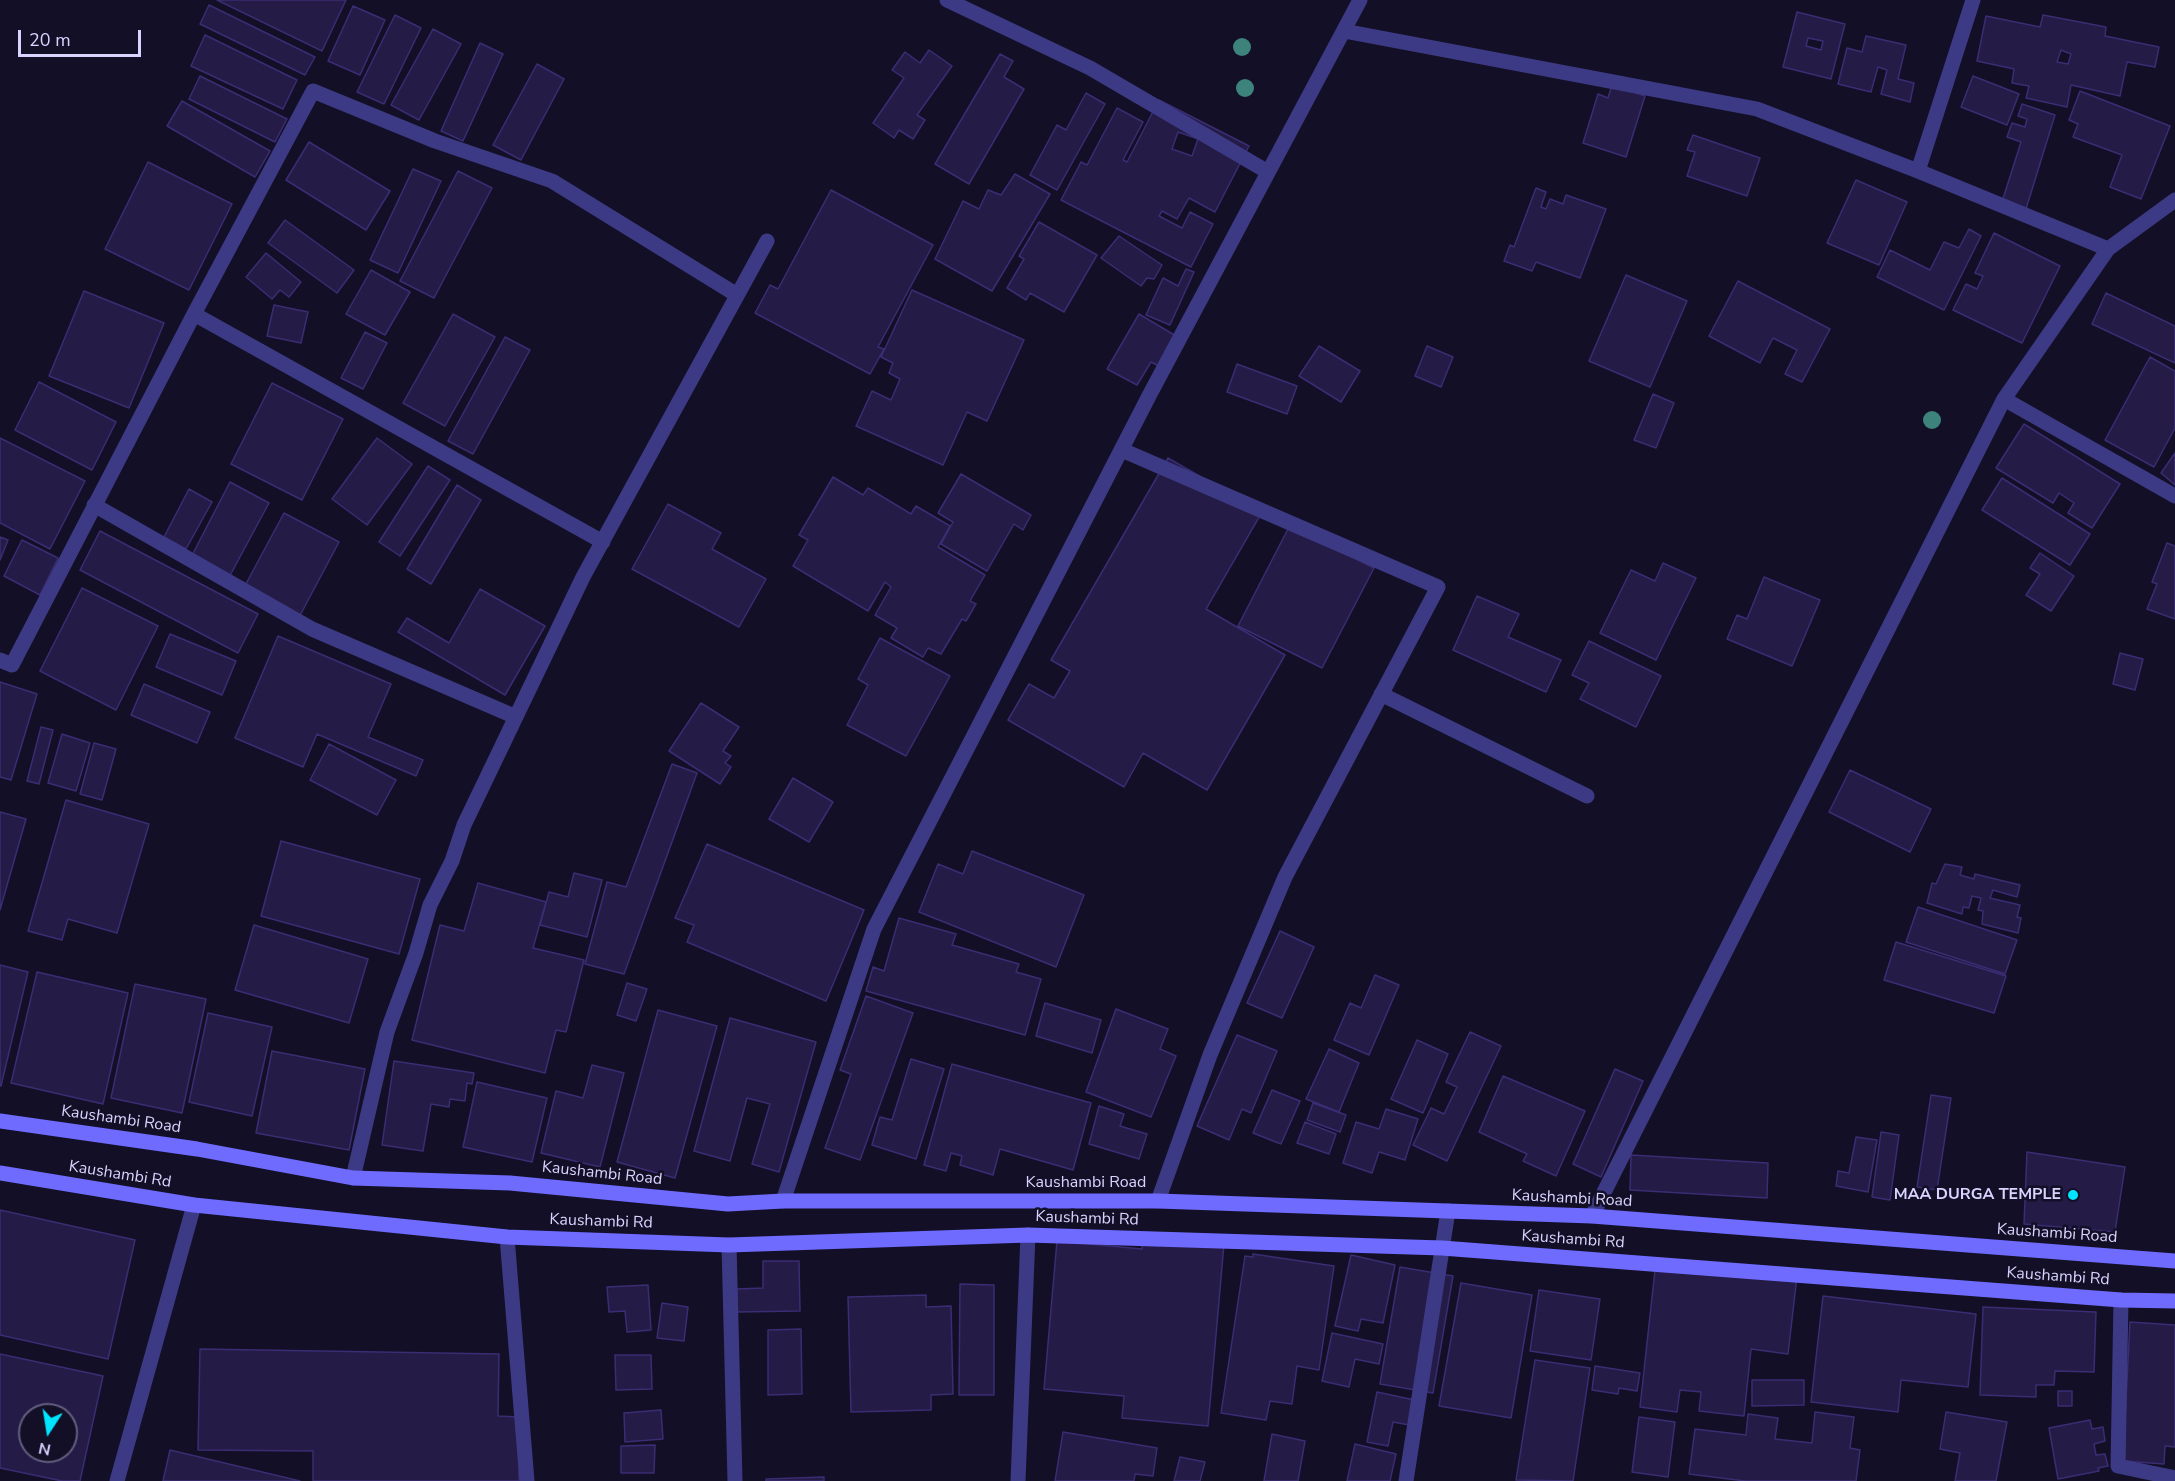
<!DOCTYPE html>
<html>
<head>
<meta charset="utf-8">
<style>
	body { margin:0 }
	#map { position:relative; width:2175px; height:1481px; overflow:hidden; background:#130f26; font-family:"Nunito Sans",sans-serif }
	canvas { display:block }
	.north { position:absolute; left:18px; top:1403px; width:60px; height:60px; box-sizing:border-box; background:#130f26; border:2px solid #625e7d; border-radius:50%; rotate:192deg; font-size:16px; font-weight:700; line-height:24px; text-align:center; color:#d9d4ff }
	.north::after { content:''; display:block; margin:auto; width:21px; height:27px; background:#00e5ff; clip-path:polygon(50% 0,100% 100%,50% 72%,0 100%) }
	.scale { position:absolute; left:18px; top:30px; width:123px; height:27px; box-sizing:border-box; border:3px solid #d9d4ff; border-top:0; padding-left:8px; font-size:18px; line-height:21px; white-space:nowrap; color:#d9d4ff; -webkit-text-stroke:4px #130f26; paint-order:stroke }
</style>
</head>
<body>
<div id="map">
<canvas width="2175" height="1481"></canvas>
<div class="north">N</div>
<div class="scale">20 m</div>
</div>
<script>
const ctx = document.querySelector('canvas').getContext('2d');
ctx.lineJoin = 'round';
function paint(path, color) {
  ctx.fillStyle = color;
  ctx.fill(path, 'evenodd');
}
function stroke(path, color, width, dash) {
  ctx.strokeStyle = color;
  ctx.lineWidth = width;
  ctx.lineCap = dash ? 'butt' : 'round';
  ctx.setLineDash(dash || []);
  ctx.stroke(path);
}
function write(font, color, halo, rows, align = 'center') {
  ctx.font = font + ' "Nunito Sans",sans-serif';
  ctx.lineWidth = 5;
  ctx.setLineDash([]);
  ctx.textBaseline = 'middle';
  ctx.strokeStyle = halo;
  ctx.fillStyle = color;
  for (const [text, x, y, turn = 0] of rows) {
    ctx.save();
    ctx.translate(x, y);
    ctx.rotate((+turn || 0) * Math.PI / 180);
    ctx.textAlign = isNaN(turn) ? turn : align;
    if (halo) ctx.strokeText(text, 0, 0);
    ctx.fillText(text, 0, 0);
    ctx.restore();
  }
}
const building = new Path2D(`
	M217 0H346L322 51Z
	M209 5 315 57 305 75 200 24Z
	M353 6 385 20 360 75 328 61Z
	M1797 12 1845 24 1831 79 1783 67ZM1808 38 1823 41 1821 50 1806 46Z
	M395 15 421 28 384 104 357 92Z
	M2043 15 2106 27 2105 36 2159 47 2155 67 2127 62 2120 96 2071 85 2067 107 2026 98 2029 86 2012 83 2014 69 1977 61 1986 16 2040 27ZM2061 50 2071 54 2068 64 2057 62Z
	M433 29 461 44 419 120 391 105Z
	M205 35 297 80 283 109 191 66Z
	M1866 36 1906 45 1898 79 1914 83 1910 102 1881 94 1887 70 1878 67 1871 92 1838 84 1847 48 1862 52Z
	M480 43 503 54 463 141 441 131Z
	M929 50 952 66 917 115 925 120 913 139 899 130 894 138 873 123 904 78 892 70 905 52 920 63Z
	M1000 54 1013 61 1004 77 1024 89 969 184 935 164Z
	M537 64 564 79 521 160 493 145Z
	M200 76 287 119 275 142 189 99Z
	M1973 76 2019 94 2007 125 1961 107Z
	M1612 85 1645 96 1626 157 1583 143 1598 94 1608 98Z
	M2080 91 2170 126 2141 199 2110 187 2122 155 2073 137 2078 124 2069 120Z
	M1086 93 1105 104 1057 190 1030 175 1057 125 1066 130Z
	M1159 100 1249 146 1215 212 1189 198 1177 219 1162 211 1159 216 1182 228 1190 212 1213 224 1191 267 1061 200 1081 162 1087 165 1117 108 1143 122 1123 160 1127 162Z
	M182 101 270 151 255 177 167 126Z
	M2022 104 2055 115 2026 209 2002 202 2021 142 2007 137 2012 123 2025 127 2027 119 2018 116Z
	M1178 132 1198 139 1192 156 1172 149Z
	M1693 135 1760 158 1747 196 1687 176 1695 152 1687 150Z
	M309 142 390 191 366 230 286 180Z
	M148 162 232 204 189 290 105 249Z
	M413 169 441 181 398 273 370 260Z
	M458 171 492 188 434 298 400 281Z
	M1015 174 1050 194 992 291 935 259 963 201 979 209 988 190 1001 195Z
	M1856 180 1907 202 1879 265 1827 243Z
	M1536 188 1546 192 1541 207 1546 209 1550 199 1563 204 1566 195 1606 209 1580 278 1536 262 1532 271 1504 261 1510 245 1514 247Z
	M831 190 933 245 878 347 884 349 870 374 755 313 770 285 778 289Z
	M285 220 354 270 337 293 268 243Z
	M1039 222 1097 255 1064 312 1030 293 1026 300 1007 288 1024 259 1019 256Z
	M1969 229 1981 236 1944 310 1877 277 1890 250 1930 270 1944 242 1959 248Z
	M1994 233 2060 266 2022 343 1953 310 1966 284 1977 289 1983 276 1975 273Z
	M1119 236 1162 265 1154 279 1147 278 1141 286 1101 258Z
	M266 253 301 282 289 297 280 290 272 299 246 277Z
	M1186 269 1194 272 1170 325 1146 315 1163 278 1178 286Z
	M371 270 410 292 385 335 346 314Z
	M1626 275 1687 301 1650 387 1589 361Z
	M1738 281 1830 329 1802 382 1785 374 1797 350 1773 338 1760 363 1709 336Z
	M912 290 1024 340 987 421 967 412 943 465 856 426 872 391 891 400 900 379 889 373 893 363 881 357Z
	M84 291 164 323 129 408 49 376Z
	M2106 293 2175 326V363L2092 324Z
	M274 305 308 312 301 343 267 336Z
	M453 314 495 337 445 426 403 403Z
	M1139 314 1176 336 1159 366 1151 362 1137 385 1107 369Z
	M365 332 387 343 363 389 341 378Z
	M505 337 530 350 473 454 448 441Z
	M1319 346 1360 371 1341 402 1299 376Z
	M1427 346 1453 357 1441 387 1415 376Z
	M2150 357 2175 371V428L2154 467 2105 440Z
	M1237 364 1297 386 1287 414 1227 392Z
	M39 382 116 422 92 470 15 430Z
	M272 383 343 419 302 500 231 464Z
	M1653 394 1674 403 1656 448 1634 440Z
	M2024 424 2120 484 2092 528 2068 513 2074 503 2059 493 2053 503 1996 468Z
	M0 438 85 481 50 549 0 523Z
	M377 438 412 464 367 525 332 499Z
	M2175 453V485L2161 473Z
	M1168 458 1262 512 1206 609 1285 655 1207 790 1143 753 1124 787 1008 720 1029 684 1054 698 1070 671 1051 660Z
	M428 466 450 480 400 556 379 542Z
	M961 474 1031 515 1023 530 1014 524 987 571 941 544 953 522 938 513Z
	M833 477 863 495 868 488 911 514 916 506 950 526 938 547 985 575 970 601 976 604 966 621 962 619 941 654 928 648 923 657 891 638 897 628 875 615 891 587 885 582 868 611 793 566 808 540 799 535Z
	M2002 478 2090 534 2070 565 1982 510Z
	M230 482 269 503 226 583 188 563Z
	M457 485 481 500 431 584 407 569Z
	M189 489 212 502 186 549 164 537Z
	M668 504 721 533 712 549 766 579 739 627 632 569Z
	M284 513 339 542 296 623 241 593Z
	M1290 525 1374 568 1322 668 1238 626Z
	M100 531 258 614 238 653 80 570Z
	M0 537 8 540 0 560Z
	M22 540 58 558 40 595 4 576Z
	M2167 543 2175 546V619L2147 609 2157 584 2152 582Z
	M2040 553 2074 576 2051 611 2026 595 2040 574 2030 568Z
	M1663 563 1696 578 1656 660 1600 633 1631 570 1655 581Z
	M1764 577 1820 600 1792 666 1727 639 1737 615 1747 619Z
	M82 588 158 626 116 710 40 671Z
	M480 589 545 626 505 695 398 632 407 618 449 643Z
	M1477 596 1519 614 1508 637 1561 660 1546 692 1453 650Z
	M170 634 236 661 222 695 156 667Z
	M278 636 391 684 368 737 423 760 416 776 317 734 303 767 235 738Z
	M880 638 950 676 906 756 847 725 868 685 858 679Z
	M1589 641 1661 676 1636 727 1580 699 1589 683 1572 675Z
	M2120 653 2143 659 2135 690 2113 684Z
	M0 682 37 694 11 780 0 777Z
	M144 684 210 712 197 743 131 715Z
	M701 703 739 727 723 751 731 756 725 763 731 767 720 784 669 751Z
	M41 727 53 730 39 784 27 781Z
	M62 734 90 743 76 791 48 783Z
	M94 743 116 749 102 800 80 794Z
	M329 744 396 780 377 815 310 780Z
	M672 764 697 773 624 974 585 964 607 882 626 887Z
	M1850 770 1931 809 1910 852 1829 812Z
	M793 778 833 802 809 842 769 819Z
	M66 800 149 824 117 933 68 919 62 940 28 931Z
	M0 812 26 819 0 910Z
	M281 841 420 879 399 954 261 916Z
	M707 844 864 910 826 1001 687 942 694 925 675 918Z
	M972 851 1084 895 1056 967 919 912 938 864 963 874Z
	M1945 864 1962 867 1960 875 1974 879 1975 874 2020 885 2017 897 1993 890 1990 898 2020 905 2017 917 2021 918 2018 933 1982 924 1983 911 1978 910 1981 898 1972 896 1969 908 1963 907 1962 914 1927 903 1932 883 1936 884Z
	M574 873 602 880 587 937 540 925 549 892 568 897Z
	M478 883 546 902 533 948 584 960 566 1032 556 1030 545 1073 412 1040 440 925 464 931Z
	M1918 907 2017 940 2005 974 1906 942Z
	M899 918 956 934 952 945 1019 964 1016 972 1041 979 1025 1035 866 991 873 967 884 971Z
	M254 925 368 959 349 1023 235 990Z
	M1280 931 1314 947 1282 1018 1247 1003Z
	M1896 942 2006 976 1994 1013 1884 980Z
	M0 965 28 972 1 1086H0Z
	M37 972 128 993 103 1104 11 1083Z
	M1375 975 1399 985 1369 1055 1334 1040 1350 1003 1361 1008Z
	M627 983 647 989 636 1021 617 1015Z
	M135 984 206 999 182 1113 111 1098Z
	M866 996 913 1013 860 1160 825 1148 851 1074 840 1070Z
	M1045 1003 1101 1020 1092 1053 1036 1036Z
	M1116 1009 1168 1029 1160 1049 1176 1056 1151 1117 1086 1092Z
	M658 1010 717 1026 675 1178 617 1162Z
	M208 1013 272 1027 252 1116 189 1102Z
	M730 1018 816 1042 779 1172 752 1164 770 1104 747 1098 730 1161 694 1151Z
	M1470 1032 1501 1046 1447 1161 1413 1145 1431 1108 1444 1114 1457 1087 1446 1082Z
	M1237 1035 1277 1051 1251 1113 1242 1109 1229 1140 1197 1126Z
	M1417 1040 1448 1054 1423 1113 1391 1099Z
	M1329 1049 1359 1063 1339 1112 1306 1099Z
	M272 1051 365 1069 349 1150 256 1133Z
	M911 1059 944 1069 916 1159 872 1145 880 1117 892 1120Z
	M394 1061 474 1073 472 1084 467 1083 465 1101 450 1099 449 1107 431 1104 423 1151 382 1145Z
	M952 1064 1091 1103 1073 1170 1000 1149 993 1175 960 1165 962 1156 951 1153 946 1171 924 1165Z
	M592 1065 624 1073 600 1167 541 1153 556 1091 583 1098Z
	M1615 1069 1643 1081 1601 1177 1573 1164Z
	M1503 1076 1585 1111 1556 1176 1523 1161 1527 1154 1479 1132Z
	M477 1082 547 1098 532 1162 463 1147Z
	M1272 1090 1300 1101 1281 1144 1253 1133Z
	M1931 1095 1951 1098 1937 1190 1917 1187Z
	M1313 1103 1346 1115 1340 1132 1307 1120Z
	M1099 1106 1124 1114 1120 1126 1147 1134 1139 1159 1089 1144Z
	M1386 1109 1418 1119 1405 1160 1379 1152 1372 1173 1343 1163 1356 1122 1379 1129Z
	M1305 1122 1336 1134 1329 1154 1297 1143Z
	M1881 1132 1899 1135 1890 1200 1872 1197Z
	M1856 1137 1877 1140 1868 1192 1836 1186 1838 1171 1849 1173Z
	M2027 1152 2125 1167 2115 1232 2024 1224Z
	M1631 1155 1768 1163 1767 1198 1630 1190Z
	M0 1210 135 1240 108 1359 0 1335Z
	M1143 1237 1224 1244 1208 1426 1122 1418 1124 1396 1044 1389 1057 1241 1142 1249Z
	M1253 1254 1334 1266 1319 1370 1297 1366 1292 1404 1270 1401 1266 1420 1221 1413 1245 1256 1253 1257Z
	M1351 1255 1395 1265 1383 1323 1361 1319 1358 1331 1335 1326Z
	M763 1261H799L800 1311 737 1312V1289L763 1288Z
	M1656 1261 1797 1276 1788 1354 1751 1349 1744 1416 1699 1411 1701 1392 1680 1390 1677 1412 1640 1407Z
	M1400 1267 1453 1276 1433 1393 1380 1384Z
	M1461 1283 1532 1295 1511 1418 1439 1406Z
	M960 1284 994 1285V1395H959Z
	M648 1285 651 1330 627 1332 625 1311 609 1312 607 1287Z
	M1539 1290 1600 1299 1591 1360 1530 1351Z
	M926 1295V1307L951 1306 953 1394 931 1395V1410L851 1412 848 1297Z
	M1823 1296 1976 1314 1968 1387 1901 1380 1898 1412 1811 1402Z
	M662 1303 688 1307 684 1341 657 1338Z
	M1983 1307 2096 1312 2094 1372 2055 1371 2054 1385H2036V1397L1980 1395Z
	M2130 1322 2175 1325V1447L2165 1446 2164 1464 2123 1461Z
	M801 1329 802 1394 768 1395V1330Z
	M1332 1333 1383 1344 1379 1364 1355 1359 1349 1387 1322 1381Z
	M200 1349 499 1354 498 1416 520 1417 519 1481H313V1451L198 1450Z
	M0 1354 103 1376 80 1481H62L0 1468ZM30 1415H66V1451H30Z
	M615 1355H651L652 1389 616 1390Z
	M1535 1360 1590 1368 1573 1481 1516 1480Z
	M1595 1366 1640 1373 1637 1391 1619 1388 1618 1394 1592 1390Z
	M1752 1380H1804V1405L1752 1406Z
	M2058 1391H2072V1406H2058Z
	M1377 1392 1424 1402 1420 1427 1393 1422 1388 1446 1367 1442Z
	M661 1410 663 1439 625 1442 624 1413Z
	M1815 1412 1854 1417 1850 1448 1860 1450 1856 1481H1745L1689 1474 1695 1429 1746 1435 1748 1414 1778 1418 1775 1439 1812 1443Z
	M1946 1412 2007 1422 1996 1481H1955L1960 1453 1940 1449Z
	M1639 1417 1675 1422 1668 1477 1632 1472Z
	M2090 1420 2092 1429 2103 1427 2105 1441 2094 1444 2096 1455 2105 1454 2108 1466 2098 1468 2099 1471 2058 1479 2049 1428Z
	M1063 1432 1157 1448 1153 1476 1135 1474 1134 1481H1055Z
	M1272 1434 1305 1441 1298 1481H1264Z
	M1355 1444 1396 1454 1390 1481H1347Z
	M655 1445 654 1473H621V1446Z
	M170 1450 300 1481H163Z
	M1180 1457 1205 1462 1200 1481H1174Z
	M824 1477V1481H766V1479Z`);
const street = new Path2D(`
	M947 0 1090 68 1268 172
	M1344 31 1757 109 1918 171 2108 249
	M1918 171 1973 0
	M194 314 603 542
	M2004 399 2175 496
	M1122 450 1438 587 1285 877 1210 1055 1158 1201
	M94 505 312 629 516 717
	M0 660 12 665 194 314 313 91 435 141 552 181 737 295
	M1381 694 1587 796
	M353 1178 387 1032 416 953 430 905 452 861 464 825 583 577 767 241
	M783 1201 874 929 1150 394 1360 0
	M1592 1216 2004 399 2108 249 2175 200
	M507 1237 527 1481
	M729 1245 735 1481
	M2121 1300 2118 1466 2175 1478
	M117 1481 194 1205
	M1018 1481 1028 1235
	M1406 1481 1448 1211`);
const secondary = new Path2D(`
	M0 1121 197 1149 353 1178 510 1183 728 1204 783 1201H1158L1592 1216 2175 1261
	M0 1173 194 1205 507 1237 729 1245 1028 1235 1442 1248 2121 1300 2175 1301`);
const trees = [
	[1242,47],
	[1245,88],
	[1932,420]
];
const markers = [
	[2073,1195,6,"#00e5ff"]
];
const streetNames = [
	["Kaushambi Road",121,1120,8],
	["Kaushambi Road",602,1174,6],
	["Kaushambi Rd",120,1175,9],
	["Kaushambi Road",1086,1183],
	["Kaushambi Road",1572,1199,3],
	["Kaushambi Rd",1087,1219,2],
	["Kaushambi Rd",601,1222,2],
	["Kaushambi Road",2057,1234,4],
	["Kaushambi Rd",1573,1240,4],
	["Kaushambi Rd",2058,1277,4]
];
const poiNames = [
	["MAA DURGA TEMPLE",2061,1195]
];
paint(building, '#241b47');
stroke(building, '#3b2d73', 1.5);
stroke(street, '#3d3a85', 15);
stroke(secondary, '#6f6bff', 15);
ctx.fillStyle = '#3d827b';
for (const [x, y] of trees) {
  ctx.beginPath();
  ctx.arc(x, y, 9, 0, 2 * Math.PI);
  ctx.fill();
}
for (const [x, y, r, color] of markers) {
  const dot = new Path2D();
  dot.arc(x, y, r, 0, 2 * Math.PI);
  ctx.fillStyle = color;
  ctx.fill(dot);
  stroke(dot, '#130f26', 2);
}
write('16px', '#d9d4ff', '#130f26', streetNames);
write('bold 16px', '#d9d4ff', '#130f26', poiNames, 'right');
</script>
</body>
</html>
